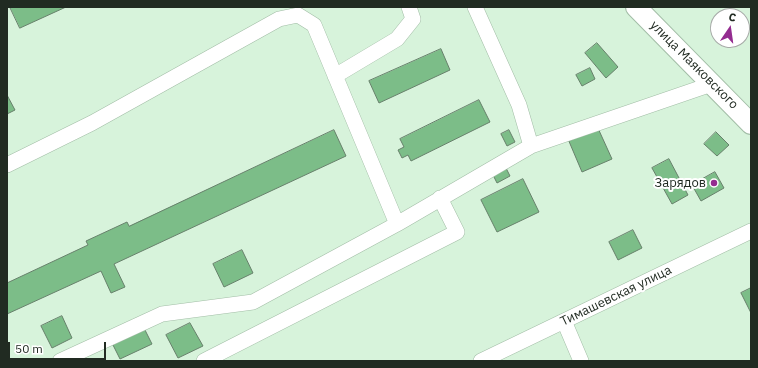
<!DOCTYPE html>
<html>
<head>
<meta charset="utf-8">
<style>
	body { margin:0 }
	#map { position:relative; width:758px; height:368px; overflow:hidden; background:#d7f3db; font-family:"IBM Plex Sans",sans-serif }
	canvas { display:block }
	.frame { position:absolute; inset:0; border:8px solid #212b22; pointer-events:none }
	.north { position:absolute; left:710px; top:8px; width:40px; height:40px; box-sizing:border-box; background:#fff; border:1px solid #a6aaa7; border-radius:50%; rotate:13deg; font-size:11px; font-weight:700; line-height:16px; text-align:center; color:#212b22 }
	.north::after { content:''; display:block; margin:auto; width:14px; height:18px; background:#942c90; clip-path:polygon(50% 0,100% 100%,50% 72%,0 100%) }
	.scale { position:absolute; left:8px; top:342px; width:98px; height:18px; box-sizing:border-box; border:2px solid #212b22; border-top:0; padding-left:5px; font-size:12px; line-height:14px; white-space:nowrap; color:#212b22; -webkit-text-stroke:3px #fff; paint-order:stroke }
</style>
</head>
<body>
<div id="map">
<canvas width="758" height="368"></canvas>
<div class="frame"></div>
<div class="north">С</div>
<div class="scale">50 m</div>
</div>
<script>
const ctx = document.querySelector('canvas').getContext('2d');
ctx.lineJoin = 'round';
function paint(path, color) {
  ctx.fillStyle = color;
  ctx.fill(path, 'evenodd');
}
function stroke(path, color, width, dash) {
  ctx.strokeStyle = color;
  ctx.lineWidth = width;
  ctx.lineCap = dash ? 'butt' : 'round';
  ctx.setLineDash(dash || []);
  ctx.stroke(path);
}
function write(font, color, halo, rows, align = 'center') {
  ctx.font = font + ' "IBM Plex Sans",sans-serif';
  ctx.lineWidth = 4;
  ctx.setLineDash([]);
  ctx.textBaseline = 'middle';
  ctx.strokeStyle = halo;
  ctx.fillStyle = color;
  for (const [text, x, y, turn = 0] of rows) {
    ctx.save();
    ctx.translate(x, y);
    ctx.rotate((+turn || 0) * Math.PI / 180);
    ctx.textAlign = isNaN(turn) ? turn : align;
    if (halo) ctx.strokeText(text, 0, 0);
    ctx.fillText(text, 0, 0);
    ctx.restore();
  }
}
const building = new Path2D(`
	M10 7H66L20 28Z
	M741 14 748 23 742 28V16H739Z
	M597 43 618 67 606 78 585 53Z
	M441 49 450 70 379 103 369 81Z
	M590 68 595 79 582 86 576 75Z
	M7 95 15 110 7 114Z
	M479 100 490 122 411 161 408 155 402 158 398 150 404 147 400 139Z
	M597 126 612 159 582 172 568 139Z
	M334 130 346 156 114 264 125 287 111 293 101 271 7 314V283L88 245 86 241 127 222 129 226Z
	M509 130 515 142 507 146 501 134Z
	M716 132 729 145 717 156 704 144Z
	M669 159 688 195 672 204 652 168Z
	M506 168 510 176 497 183 493 175Z
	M715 172 724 188 701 201 692 185Z
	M523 179 539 212 497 232 481 200Z
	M633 230 642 248 618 260 609 242Z
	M242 250 253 273 224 287 213 264Z
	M751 288V313L741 293Z
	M62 316 72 338 52 348 41 326Z
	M190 323 203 346 178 358 166 335Z
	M145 330 152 344 120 359 113 345Z`);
const minor = new Path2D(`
	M475 7 519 105 531 146 712 84
	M335 76 397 39 413 19 409 7
	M7 165 92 123 279 19 298 15 314 25 397 224
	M564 321 581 361
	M60 361 162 314 253 302 397 224 531 146
	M204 361 457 232 440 198
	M481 361 751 231`);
const major = new Path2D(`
	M636 7 751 124`);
const markers = [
	[714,183,4,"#942c90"]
];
const streetNames = [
	["улица Маяковского",694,65,45],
	["Тимашевская улица",616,296,-26]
];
const poiNames = [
	["Зарядов",706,183]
];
paint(building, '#7cbd88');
stroke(building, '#67806b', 1);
stroke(minor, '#a2bda6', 16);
stroke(major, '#a2bda6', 22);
stroke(minor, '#fff', 15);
stroke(major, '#fff', 20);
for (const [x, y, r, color] of markers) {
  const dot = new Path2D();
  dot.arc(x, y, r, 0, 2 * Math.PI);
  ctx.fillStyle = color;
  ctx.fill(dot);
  stroke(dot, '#fff', 1.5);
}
write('13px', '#212b22', '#fff', streetNames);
write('13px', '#212b22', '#fff', poiNames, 'right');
</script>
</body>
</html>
